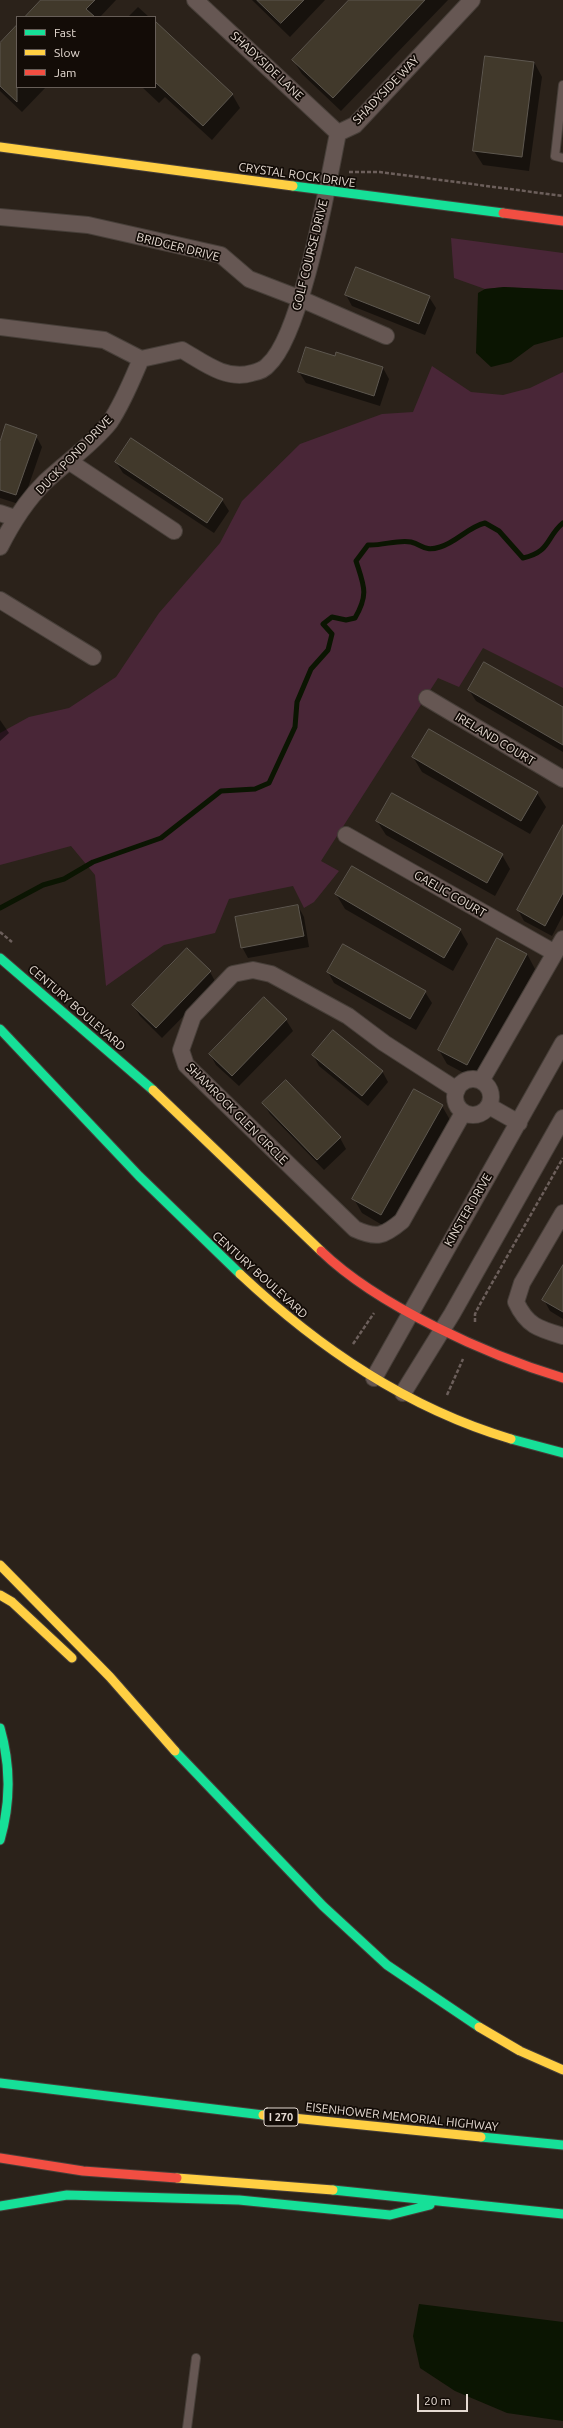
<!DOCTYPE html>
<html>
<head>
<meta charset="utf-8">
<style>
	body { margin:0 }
	#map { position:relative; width:563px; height:2428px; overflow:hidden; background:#2b221a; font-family:Ubuntu,sans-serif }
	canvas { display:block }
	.legend { position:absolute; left:16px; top:16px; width:140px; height:72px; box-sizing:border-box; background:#130c07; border:1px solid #675e58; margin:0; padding:5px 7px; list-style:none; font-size:12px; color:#e5dad2 }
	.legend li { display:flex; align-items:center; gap:8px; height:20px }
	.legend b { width:20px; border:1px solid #675e58 }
	.scale { position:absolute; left:417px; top:2394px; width:51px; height:18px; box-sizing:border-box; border:2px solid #e5dad2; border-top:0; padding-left:5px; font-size:12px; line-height:14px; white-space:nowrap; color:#e5dad2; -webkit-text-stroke:3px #130c07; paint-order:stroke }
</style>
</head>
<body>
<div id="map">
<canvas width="563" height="2428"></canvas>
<ul class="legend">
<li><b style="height:5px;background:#16e098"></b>Fast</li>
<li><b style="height:5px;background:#ffcf43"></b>Slow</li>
<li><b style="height:5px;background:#f24e42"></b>Jam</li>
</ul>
<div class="scale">20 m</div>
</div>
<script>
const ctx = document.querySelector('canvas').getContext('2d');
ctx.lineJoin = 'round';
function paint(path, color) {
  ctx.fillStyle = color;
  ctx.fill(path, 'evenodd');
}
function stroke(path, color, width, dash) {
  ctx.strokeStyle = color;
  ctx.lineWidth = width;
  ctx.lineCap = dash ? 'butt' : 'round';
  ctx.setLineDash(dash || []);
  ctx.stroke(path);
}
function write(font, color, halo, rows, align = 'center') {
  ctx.font = font + ' Ubuntu,sans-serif';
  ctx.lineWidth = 3.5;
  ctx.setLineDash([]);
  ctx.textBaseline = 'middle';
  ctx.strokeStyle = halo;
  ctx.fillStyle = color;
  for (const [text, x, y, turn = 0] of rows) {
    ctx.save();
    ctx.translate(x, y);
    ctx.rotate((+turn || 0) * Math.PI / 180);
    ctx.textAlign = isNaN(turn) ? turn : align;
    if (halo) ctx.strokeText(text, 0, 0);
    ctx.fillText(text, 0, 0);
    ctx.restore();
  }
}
const green = new Path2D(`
	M451 238 563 253V290L504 287 485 289 454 278Z
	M432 366 471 392 503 395 530 388 563 372V688L483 648 459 687 438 678 321 861 339 871 314 902 304 908 293 886 229 899 215 933 164 945 106 986 95 875 71 846 0 865V733L29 717 69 708 116 677 159 613 220 543 242 501 300 444 382 414 413 412Z`);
const water = new Path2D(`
	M504 287 563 290V337L534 345 511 362 491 367 476 353 478 293 485 289Z
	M419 2304 563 2322V2421L507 2413 455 2391 420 2368 413 2336Z`);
const shadow = new Path2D(`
	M43 0H116L100 17H26Z
	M252 0H325L290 37Z
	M350 0H448L341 111 302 74 293 60Z
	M138 7 149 17H128Z
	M155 23 232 94 240 108 212 140 165 97 159 103 142 87H155Z
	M17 27V87H46L22 112 0 91V44Z
	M534 62 542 77 529 171 483 165 474 151Z
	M346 295 429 297 436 308 425 335 352 306Z
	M336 357 383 368 389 379 380 406 306 383 299 372Z
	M36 436 42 447 22 505 0 498V445Z
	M116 462 222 500 229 511 214 533 123 473Z
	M469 690 563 709V752L476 701Z
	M0 720 9 733 0 741Z
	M429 730 537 793 546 807 530 834 422 772 413 757Z
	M377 821 502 855 510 869 495 896 386 835Z
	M563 827V915L552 936 524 921 518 910Z
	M336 894 460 930 468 944 453 971 345 909Z
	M298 906 304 917 309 947 248 958 242 947Z
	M343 945 425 992 432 1003 416 1030 334 983 328 972Z
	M527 954 535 969 475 1079 447 1064 439 1050Z
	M210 972 216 983 162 1038 140 1016 133 1005Z
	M264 998 286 1020 293 1031 239 1086 216 1065 210 1054Z
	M313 1055 382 1071 388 1082 368 1106 319 1066Z
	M263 1103 340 1138 346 1149 324 1170 270 1114Z
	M442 1106 450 1120 389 1229 362 1213 354 1199Z
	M563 1267V1319L550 1311 544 1300Z`);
const stream = new Path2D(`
	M0 908 43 885 64 879 93 862 161 838 221 791 255 789 269 783 295 727 297 702 311 669 328 650 332 634 323 624 332 617 346 620 355 618C369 594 364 586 356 561L368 545C382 546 399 539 411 542 423 545 424 552 440 547 457 542 468 527 485 523L499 531 523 558C551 552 546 537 563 523`);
const building = new Path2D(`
	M41 0H95L86 9 95 17H25Z
	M257 0H304L281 23Z
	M349 0H425L333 98 292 60Z
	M155 21 233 94 203 126 155 82Z
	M17 25V102L0 86V43Z
	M485 56 534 62 522 157 473 151Z
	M356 267 430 296 419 324 345 295Z
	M306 347 335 356 336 352 383 367 374 396 298 372Z
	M6 424 37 435 16 495 0 490V442Z
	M131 438 223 499 207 523 115 462Z
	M484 662 563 707V745L468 690Z
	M429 729 538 792 521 821 412 757Z
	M392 793 503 854 487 883 376 821Z
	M563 825V893L545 926 517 910Z
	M352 866 461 929 444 958 335 894Z
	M298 905 304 936 241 948 235 917Z
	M497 938 527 954 467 1065 438 1050Z
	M343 944 426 991 410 1019 327 972Z
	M187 948 211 971 156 1028 132 1005Z
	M264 997 287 1019 232 1076 209 1054Z
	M333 1030 383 1071 362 1096 312 1055Z
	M286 1080 341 1137 317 1160 262 1103Z
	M414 1089 443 1105 381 1215 352 1199Z
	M563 1265V1312L542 1300Z`);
const path = new Path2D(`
	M349 172H380L563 196
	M0 932 12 942
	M475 1322V1314L479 1306 563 1158
	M353 1344 374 1313
	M447 1395 463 1359`);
const lane = new Path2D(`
	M563 85 555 156 563 158
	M187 2428 196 2358`);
const street = new Path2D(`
	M195 0 338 133
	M0 217 88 225 221 255 249 279 301 299 386 336
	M0 327 104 340 141 359 182 350C203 362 226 381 252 373 257 372 265 369 268 365 302 335 328 182 338 133L355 125 472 0
	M70 462 174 531
	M0 513 15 518
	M0 547C12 523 26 501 45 482 66 462 92 445 110 422 123 403 132 380 141 359
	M0 600 93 657
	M427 698 563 779
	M346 835 555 953
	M455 1097a18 18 0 1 1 36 0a18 18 0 1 1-36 0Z
	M481 1081 563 939
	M457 1090 384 1043 348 1016 271 974 253 970 233 974 193 1016 181 1050 186 1065 355 1229C377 1239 384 1236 402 1221L463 1113
	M489 1106 519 1123
	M563 1213 522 1283 516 1302C527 1326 539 1329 563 1336
	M374 1378 563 1043
	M403 1393 452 1314 563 1118`);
const fast = new Path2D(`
	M293 186 503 213
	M0 958 153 1090
	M0 1029 139 1176 240 1274
	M511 1439 563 1453
	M0 1728C11 1766 11 1802 0 1840
	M175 1751 323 1906 387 1965 479 2027
	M0 2083 263 2115
	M481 2137 563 2145
	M333 2190 563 2214
	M0 2206 67 2195 239 2200 390 2215 430 2205`);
const slow = new Path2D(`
	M0 147 293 186
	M153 1090 321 1251
	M240 1274C319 1348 407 1408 511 1439
	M0 1565 110 1677 175 1751
	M0 1595 12 1602 72 1658
	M479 2027 520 2051 563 2070
	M263 2115 481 2137
	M177 2178 333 2190`);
const jam = new Path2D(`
	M503 213 563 221
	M321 1251C378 1306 487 1355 563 1378
	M0 2158 83 2171 177 2178`);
const shields = [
	[281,2117,34]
];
const shieldNames = [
	["I 270",281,2117]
];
const streetNames = [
	["SHADYSIDE LANE",267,66,43],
	["SHADYSIDE WAY",386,90,-46],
	["CRYSTAL ROCK DRIVE",297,175,8],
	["BRIDGER DRIVE",178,247,14],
	["GOLF COURSE DRIVE",310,255,-76],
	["DUCK POND DRIVE",74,455,-46],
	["IRELAND COURT",495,739,31],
	["GAELIC COURT",450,894,30],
	["CENTURY BOULEVARD",77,1008,41],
	["SHAMROCK GLEN CIRCLE",237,1114,45],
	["KINSTER DRIVE",468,1210,-60],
	["CENTURY BOULEVARD",260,1275,42],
	["EISENHOWER MEMORIAL HIGHWAY",402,2117,6]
];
paint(green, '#492637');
paint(water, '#0b1502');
paint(shadow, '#0007');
stroke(stream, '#0b1502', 5);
paint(building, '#41392b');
stroke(building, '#5d574f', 1);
stroke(lane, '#473f39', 10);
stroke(street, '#473f39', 18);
stroke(fast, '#473f39', 11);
stroke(slow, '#473f39', 11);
stroke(jam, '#473f39', 11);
stroke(path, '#6c5f5b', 2.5, [4, 2]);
stroke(lane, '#665753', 8);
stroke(street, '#665753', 16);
stroke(fast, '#16e098', 9);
stroke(slow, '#ffcf43', 9);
stroke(jam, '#f24e42', 9);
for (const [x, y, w] of shields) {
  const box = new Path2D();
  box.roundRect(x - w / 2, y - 9, w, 18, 3);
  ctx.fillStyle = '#130c07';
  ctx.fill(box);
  stroke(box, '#e5dad2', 1);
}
write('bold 11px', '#e5dad2', null, shieldNames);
write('12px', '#e5dad2', '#130c07', streetNames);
</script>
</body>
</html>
